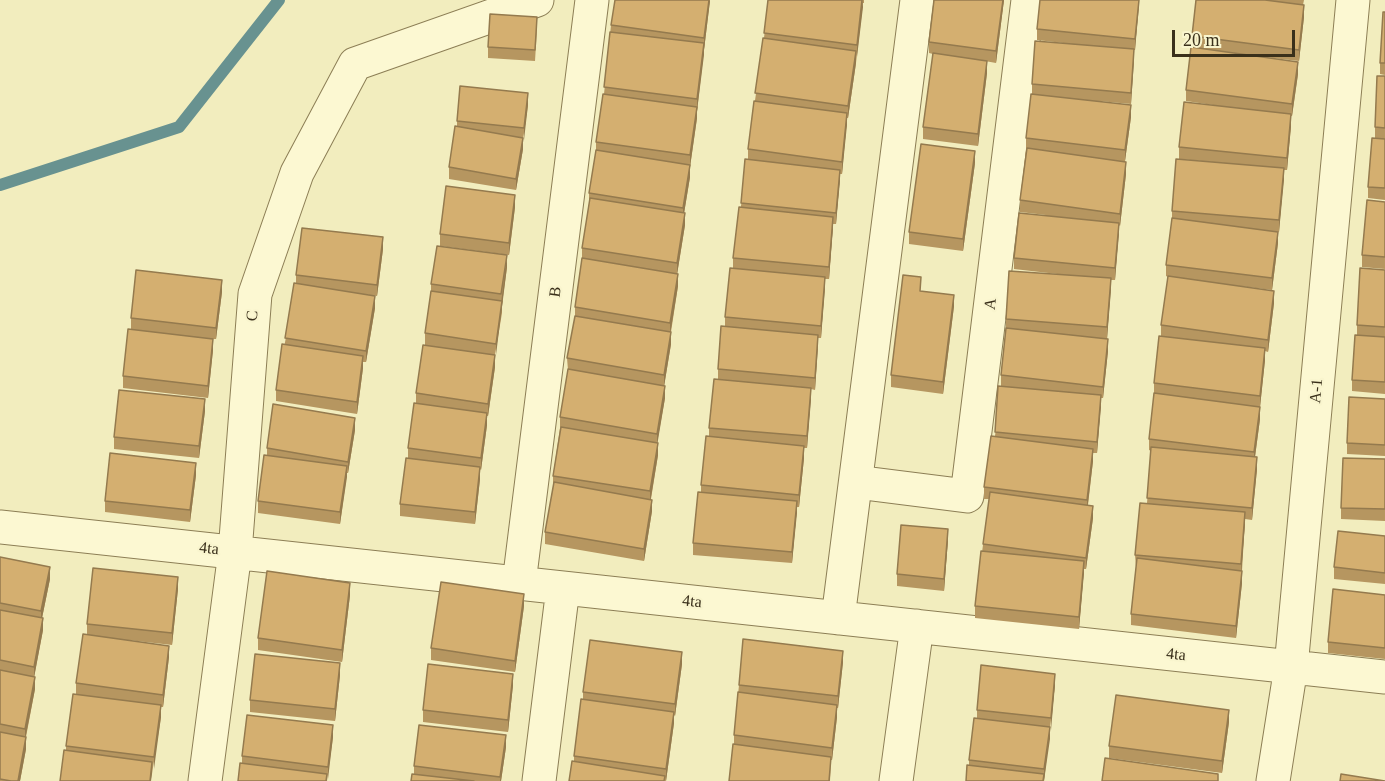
<!DOCTYPE html>
<html>
<head>
<meta charset="utf-8">
<style>
	body { margin:0 }
	#map { position:relative; width:1385px; height:781px; overflow:hidden; background:#f2edbe; font-family:"Times New Roman",serif }
	canvas { display:block }
	.scale { position:absolute; left:1172px; top:30px; width:123px; height:27px; box-sizing:border-box; border:3px solid #3a301b; border-top:0; padding-left:8px; font-size:18px; line-height:21px; white-space:nowrap; color:#3a301b; -webkit-text-stroke:4px #f9f5ce; paint-order:stroke }
</style>
</head>
<body>
<div id="map">
<canvas width="1385" height="781"></canvas>
<div class="scale">20 m</div>
</div>
<script>
const ctx = document.querySelector('canvas').getContext('2d');
ctx.lineJoin = 'round';
function stroke(path, color, width, dash) {
  ctx.strokeStyle = color;
  ctx.lineWidth = width;
  ctx.lineCap = dash ? 'butt' : 'round';
  ctx.setLineDash(dash || []);
  ctx.stroke(path);
}
function paint(path, color) {
  ctx.fillStyle = color;
  ctx.fill(path, 'evenodd');
}
function write(font, color, halo, rows, align = 'center') {
  ctx.font = font + ' "Times New Roman",serif';
  ctx.lineWidth = 4.5;
  ctx.setLineDash([]);
  ctx.textBaseline = 'middle';
  ctx.strokeStyle = halo;
  ctx.fillStyle = color;
  for (const [text, x, y, turn = 0] of rows) {
    ctx.save();
    ctx.translate(x, y);
    ctx.rotate((+turn || 0) * Math.PI / 180);
    ctx.textAlign = isNaN(turn) ? turn : align;
    if (halo) ctx.strokeText(text, 0, 0);
    ctx.fillText(text, 0, 0);
    ctx.restore();
  }
}
const stream = new Path2D(`
	M0 185 179 127 279 0`);
const minor = new Path2D(`
	M856 482 967 496 1028 0
	M0 527 1385 677
	M519 583 592 0
	M838 618 917 0
	M205 781 235 552 255 294 297 173 355 64 537 0
	M539 781 563 588
	M896 781 917 626
	M1273 781 1291 667 1353 0`);
const wall = new Path2D(`
	M710 0 704 50 697 111V118L690 167V177L684 213 685 225 677 274 678 286 671 332V344L664 386 665 398 657 443 658 455 651 499 652 511 644 561 545 544V532L553 487V476L560 428V417L568 370 567 358 575 319V307L582 258V248L589 204V193L596 150V142L604 94 611 25Z
	M768 0H864V3H863L856 63 848 118H847L842 174H840L836 224H833L829 279H825L821 338H818L815 390 811 389 807 448H804V458L799 507H797L792 563 693 555V543L701 493V485L709 436V428L718 379V369L725 326V317L733 268V258L748 160V149L764 38Z
	M1004 0 996 63 985 61 987 73 978 146 923 139V127L933 54 929 53V42Z
	M1139 0 1135 50H1134L1131 104 1099 101 1131 117 1125 161 1126 174 1120 226 1119 225 1115 280H1111L1107 339 1108 351 1103 398H1101L1097 453H1093V461L1088 505 1093 518 1086 569H1084L1079 629 975 618V606L989 499H984V487L995 436 1001 387V375L1006 329V319L1066 275 1014 269V258L1046 215 1020 212V200L1026 149V138L1032 94V84L1072 44 1037 40V29Z
	M1196 0H1304L1303 5 1304 17 1299 61 1255 56 1298 74 1292 116H1291V126L1287 170H1284L1279 232 1271 231 1278 243 1272 290 1206 282 1274 303 1268 352 1265 351V360L1260 407V419L1255 457 1257 469 1252 520 1245 519 1242 571V583L1236 638 1131 625V614L1136 567 1135 555 1147 503 1151 451 1149 450V439L1154 395V383L1161 336V325L1168 277 1166 276V265L1172 220V211L1224 163 1179 159V147L1213 105 1186 101V90L1192 47V36Z
	M1385 2V75L1380 74V63L1385 12Z
	M537 29 535 61 488 58V47Z
	M1385 76V200L1368 198V187L1375 138V127Z
	M528 105 523 140V149L516 190 449 179V167L457 126V121Z
	M975 163 963 251 909 244V232Z
	M1385 202V269L1362 267V255Z
	M515 207 509 255 440 246V234Z
	M383 249 377 296 362 294 375 308 366 362H363V368L357 414 276 401V390L296 284V275Z
	M507 267 502 304V313L495 355V367L488 416H487V425L481 470 480 469V479L475 524 400 516V504L408 458V448L416 403V393L425 345V333L431 291V284Z
	M1385 270V394L1352 391V380L1357 335V325Z
	M921 291 954 306 943 394 891 387V375Z
	M222 292 216 339H213V350L208 398 123 388V376L131 329V318Z
	M1385 399V456L1347 454V443Z
	M205 411 199 458 114 449V437Z
	M355 430 348 473H347L340 524 258 513V501L267 455V448Z
	M1385 459V521L1341 519V508Z
	M196 475 190 522 105 512V501Z
	M1385 536V584L1334 579V567Z
	M948 540 944 591 897 586V574Z
	M0 557 50 579 42 618 43 630 34 677 35 689 26 737V749L20 781H0Z
	M178 589 172 645 128 640 169 657 163 707H161V717L152 774 66 751V746L76 694V683L87 635V624Z
	M350 595 342 662 258 650V638Z
	M1385 595V659L1328 653V642Z
	M524 606 515 672 431 660V648Z
	M843 662 838 708H837V717L832 760H831L830 781H729L734 744V735L739 685Z
	M682 664 675 716 674 715V723L666 781 574 761V756L583 699V692Z
	M340 675 335 721 250 712V700Z
	M513 685 508 732 423 722V710Z
	M1055 685 1044 781H966L969 766V760L977 718V710Z
	M1229 722 1222 773 1109 758V746Z
	M333 737 327 781 242 764V756Z
	M506 747 501 781H411L414 774V766Z`);
const shadedWall = new Path2D(`
	M709 0 710 1 704 50V38Z
	M862 0 863 7 857 57V45Z
	M1003 0H1004L996 63V51Z
	M1139 0V6L1135 50V39Z
	M1304 5V17L1299 61V50Z
	M704 43V55L697 111V99Z
	M1134 49V61L1131 104V93Z
	M856 51V63L848 118V106Z
	M987 61V73L978 146V134Z
	M1298 62V74L1292 116V104Z
	M528 93V105L524 140V128Z
	M1131 105V117L1125 161V150Z
	M697 107V118L690 167V155Z
	M847 113V125L842 174V162Z
	M1291 114V126L1287 170V158Z
	M523 138V149L516 190V179Z
	M975 151V163L963 251V239Z
	M1126 162V174L1120 226V214Z
	M690 165V177L683 220V208Z
	M1284 168V180L1279 232V220Z
	M840 170V181L836 224V213Z
	M515 195V207L509 255V243Z
	M685 213V225L677 275V263Z
	M833 217V228L829 279V267Z
	M1119 223V234L1115 280V268Z
	M1278 232V243L1272 290V278Z
	M383 237V249L377 296V285Z
	M507 255V267L496 355V344Z
	M678 274V286L670 335V323Z
	M825 277V289L821 338V326Z
	M1111 278V290L1107 339V327Z
	M222 280V292L216 339V328Z
	M1274 291V303L1268 352V340Z
	M954 295V306L943 394V382Z
	M375 296V308L366 362V351Z
	M671 332V344L664 387V375Z
	M818 335V347L815 390V378Z
	M213 339V350L208 398V386Z
	M1108 339V351L1103 398V387Z
	M1265 348V360L1260 407V396Z
	M495 355V367L488 416V404Z
	M363 356V368L357 414V402Z
	M665 386V398L657 446V434Z
	M811 388V400L807 448V436Z
	M1101 395V407L1097 453V442Z
	M205 399V411L199 458V446Z
	M1260 407V419L1254 464V452Z
	M487 413V425L481 470V458Z
	M355 418V430L348 473V462Z
	M658 443V455L650 503V491Z
	M804 446V458L799 507V495Z
	M1093 449V461L1087 511V500Z
	M1257 457V469L1252 520V508Z
	M196 463V475L190 522V510Z
	M347 466V477L340 524V512Z
	M480 467V479L475 524V512Z
	M652 500V511L644 561V549Z
	M797 501V513L792 563V552Z
	M1093 506V518L1086 569V558Z
	M1245 512V524L1241 576V564Z
	M948 529V540L944 591V579Z
	M1084 561V573L1079 629V617Z
	M50 567V579L41 623V611Z
	M1242 571V583L1236 638V626Z
	M178 577V589L172 645V633Z
	M350 583V595L342 662V650Z
	M524 594V606L515 672V661Z
	M43 618V630L34 678V667Z
	M169 646V657L163 707V695Z
	M843 651V662L838 708V696Z
	M682 652V664L675 716V704Z
	M340 663V675L335 721V709Z
	M513 674V685L508 732V720Z
	M1055 674V685L1051 730V718Z
	M35 677V689L25 740V729Z
	M161 705V717L154 769V757Z
	M837 705V717L832 760V748Z
	M1229 710V722L1222 773V761Z
	M674 712V723L666 781V769Z
	M333 725V737L328 779V767Z
	M1050 727V739L1044 781V769Z
	M506 735V747L501 781H500Z
	M26 737V749L20 781H18Z
	M152 762V774L151 781H150Z`);
const building = new Path2D(`
	M615 0H709L704 38 611 25Z
	M768 0H862L857 45 764 33Z
	M934 0H1003L996 51 929 42Z
	M1040 0H1139L1135 39 1037 29Z
	M1196 0H1265L1304 5 1299 50 1192 36Z
	M1383 12H1385V63H1380Z
	M490 14 537 17 535 50 488 47Z
	M610 32 704 43 697 99 604 87Z
	M763 38 856 51 848 106 755 93Z
	M1035 41 1134 49 1131 93 1032 84Z
	M1191 47 1298 62 1292 104 1186 90Z
	M933 53 987 61 978 134 923 127Z
	M1377 76H1385V128L1375 127Z
	M460 86 528 93 524 128 457 121Z
	M603 94 697 107 690 155 596 142Z
	M1031 94 1131 105 1125 150 1026 138Z
	M754 101 847 113 842 162 748 149Z
	M1184 102 1291 114 1287 158 1179 147Z
	M455 126 523 138 516 179 449 167Z
	M1372 138 1385 139V188L1368 187Z
	M921 144 975 151 963 239 909 232Z
	M1027 148 1126 162 1120 214 1020 200Z
	M596 150 690 165 683 208 589 193Z
	M745 159 840 170 836 213 741 203Z
	M1176 159 1284 168 1279 220 1172 211Z
	M446 186 515 195 509 243 440 234Z
	M590 198 685 213 677 263 582 248Z
	M1367 200 1385 202V257L1362 255Z
	M739 207 833 217 829 267 733 258Z
	M1019 213 1119 223 1115 268 1014 258Z
	M1172 218 1278 232 1272 278 1166 265Z
	M302 228 383 237 377 285 296 275Z
	M437 246 507 255 501 294 431 284Z
	M582 258 678 274 670 323 575 307Z
	M730 268 825 277 821 326 725 317Z
	M1360 268 1385 270V327L1357 325Z
	M136 270 222 280 216 328 131 318Z
	M1009 271 1111 278 1107 327 1006 319Z
	M903 275 921 277 920 291 954 295 943 382 891 375Z
	M1168 276 1274 291 1268 340 1161 325Z
	M294 283 375 296 366 351 285 338Z
	M431 291 502 301 496 344 425 333Z
	M575 316 671 332 664 375 567 358Z
	M721 326 818 335 815 378 718 369Z
	M1006 328 1108 339 1103 387 1001 375Z
	M128 329 213 339 208 386 123 376Z
	M1355 335 1385 337V382L1352 380Z
	M1159 336 1265 348 1260 396 1154 383Z
	M282 344 363 356 357 402 276 390Z
	M423 345 495 355 488 404 416 393Z
	M568 369 665 386 657 434 560 417Z
	M714 379 811 388 807 436 709 428Z
	M998 386 1101 395 1097 442 995 432Z
	M119 390 205 399 199 446 114 437Z
	M1154 393 1260 407 1254 452 1149 439Z
	M1349 397 1385 399V445L1347 443Z
	M414 403 487 413 481 458 408 448Z
	M273 404 355 418 348 462 267 448Z
	M561 427 658 443 650 491 553 476Z
	M706 436 804 446 799 495 701 485Z
	M991 436 1093 449 1087 500 984 487Z
	M1151 447 1257 457 1252 508 1147 498Z
	M110 453 196 463 190 510 105 501Z
	M264 455 347 466 340 512 258 501Z
	M406 458 480 467 475 512 400 504Z
	M1343 458 1385 459V509L1341 508Z
	M554 482 652 500 644 549 545 532Z
	M698 492 797 501 792 552 693 543Z
	M990 492 1093 506 1086 558 983 544Z
	M1140 503 1245 512 1241 564 1135 555Z
	M901 525 948 529 944 579 897 574Z
	M1338 531 1385 536V573L1334 567Z
	M981 551 1084 561 1079 617 975 606Z
	M0 557 50 567 41 611 0 603Z
	M1137 558 1242 571 1236 626 1131 614Z
	M93 568 178 577 172 633 87 624Z
	M267 571 350 583 342 650 258 638Z
	M441 582 524 594 515 661 431 648Z
	M1333 589 1385 595V648L1328 642Z
	M0 610 43 618 34 667 0 660Z
	M83 634 169 646 163 695 76 683Z
	M743 639 843 651 838 696 739 685Z
	M590 640 682 652 675 704 583 692Z
	M255 654 340 663 335 709 250 700Z
	M428 664 513 674 508 720 423 710Z
	M981 665 1055 674 1051 718 977 710Z
	M0 670 35 677 25 729 0 724Z
	M738 692 837 705 832 748 734 735Z
	M73 694 161 705 154 757 66 746Z
	M1116 695 1229 710 1222 761 1109 746Z
	M581 699 674 712 666 769 574 756Z
	M247 715 333 725 328 767 242 756Z
	M974 718 1050 727 1044 769 969 760Z
	M419 725 506 735 500 777 414 766Z
	M0 732 26 737 18 781H11L0 779Z
	M733 744 831 757 829 781H729Z
	M64 750 152 762 150 781H60Z
	M1105 758 1218 774V781H1102Z
	M572 761 665 776 664 781H569Z
	M240 763 327 774 326 781H238Z
	M967 765 1044 774 1043 781H966Z
	M412 774 474 781H411Z
	M1341 774 1385 781H1340Z`);
const streetNames = [
	["B",556,292,-83],
	["A",991,304,-83],
	["C",253,316,-86],
	["A-1",1317,391,-85],
	["4ta",209,549,6],
	["4ta",692,602,6],
	["4ta",1176,655,6]
];
stroke(stream, '#689290', 12);
stroke(minor, '#8c7e55', 35);
stroke(minor, '#fcf8d2', 33);
paint(wall, '#b69660');
paint(shadedWall, '#947a4e');
paint(building, '#d4af70');
stroke(building, '#947a4e', 1.5);
write('16px', '#3a301b', '#f9f5ce', streetNames);
</script>
</body>
</html>
